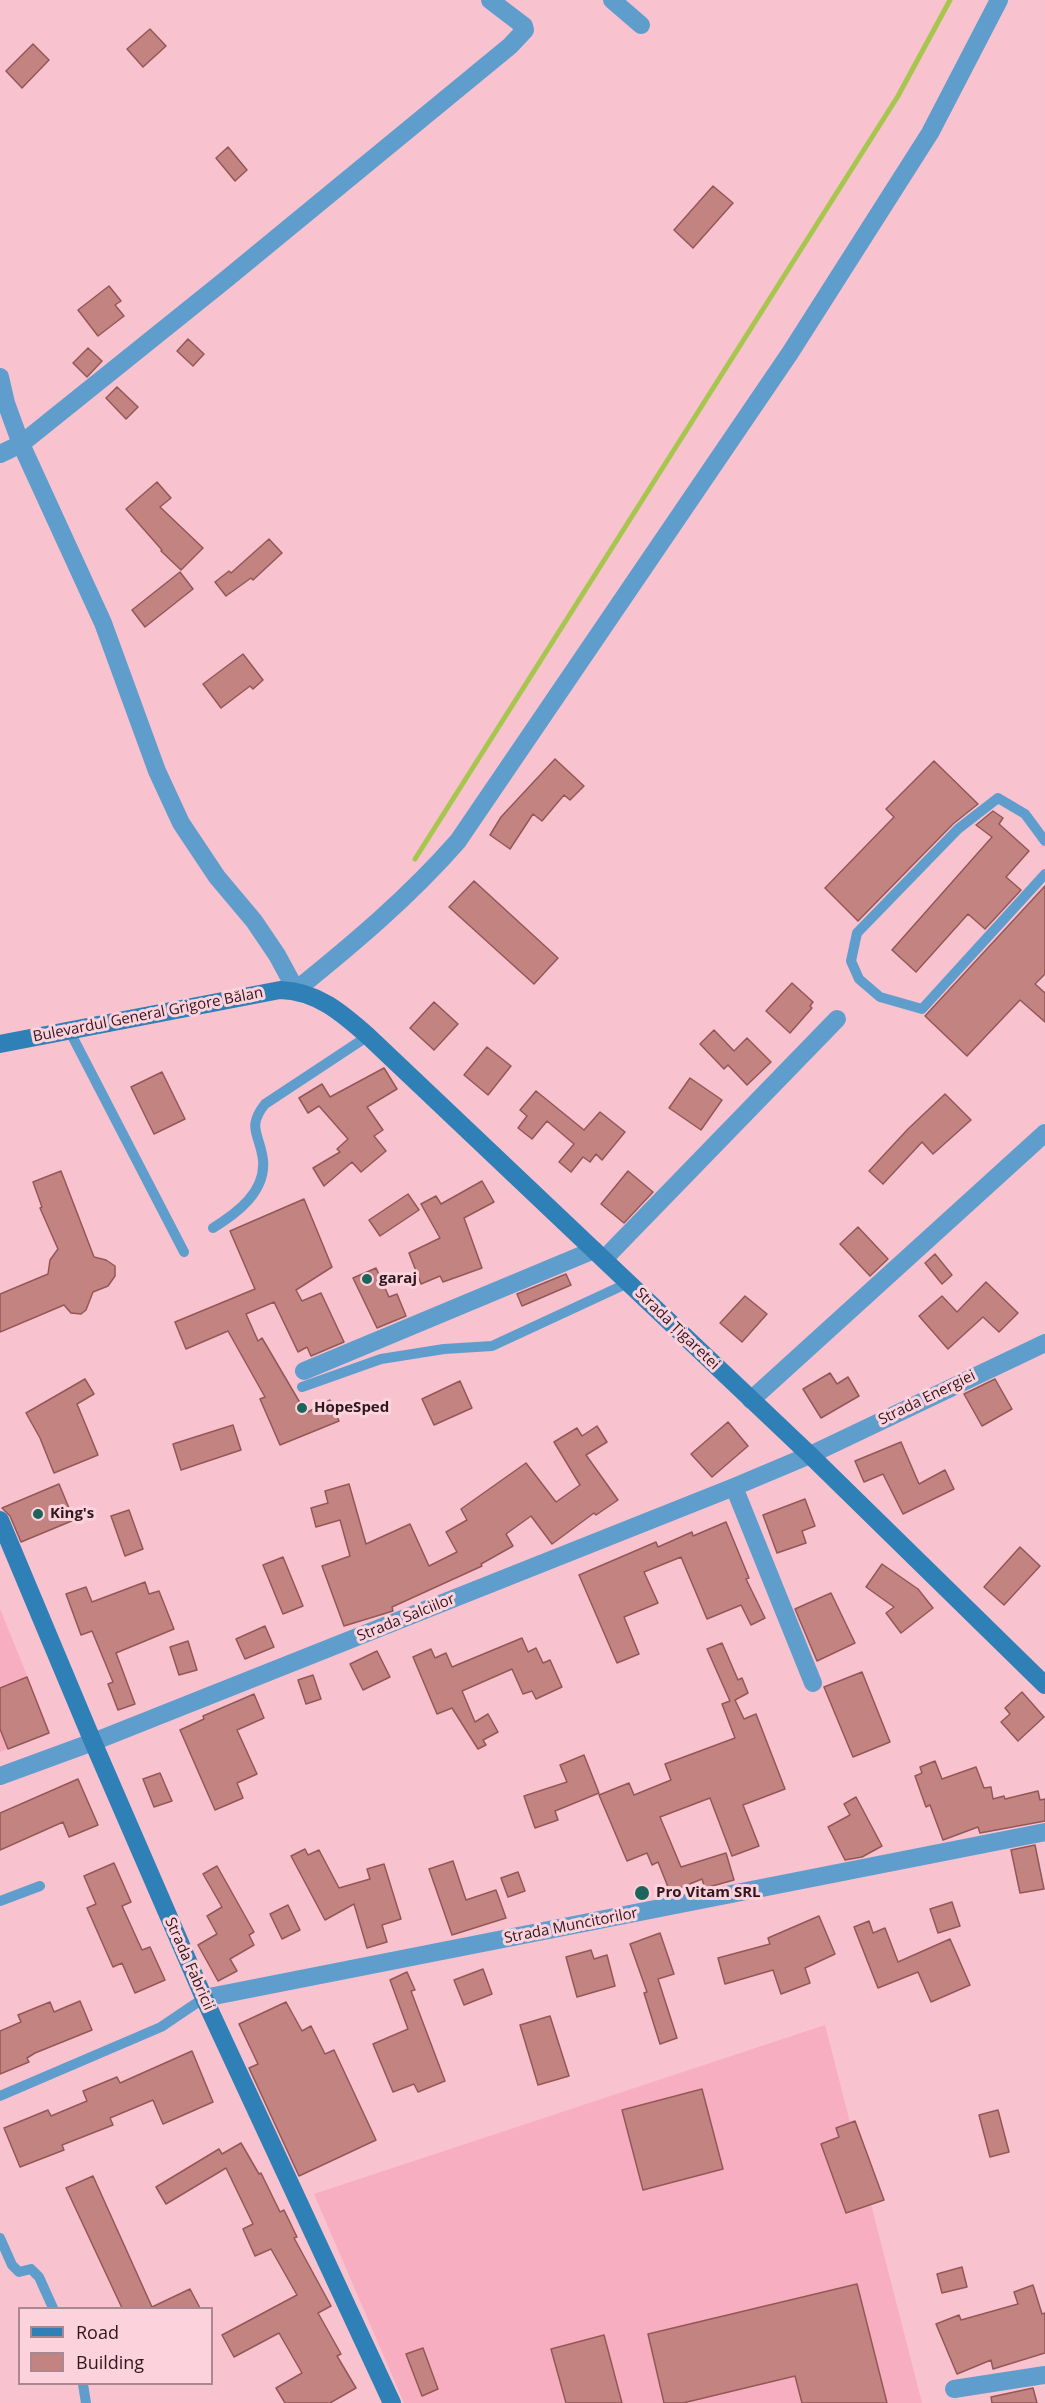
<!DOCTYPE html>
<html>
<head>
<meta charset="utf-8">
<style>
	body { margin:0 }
	#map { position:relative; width:1045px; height:2403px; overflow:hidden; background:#f8c2cf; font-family:"Open Sans",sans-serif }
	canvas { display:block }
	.legend { position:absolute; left:18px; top:2307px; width:195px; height:78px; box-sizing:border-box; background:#fcd3dd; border:2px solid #aa8891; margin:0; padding:8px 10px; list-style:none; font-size:18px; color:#2f171e }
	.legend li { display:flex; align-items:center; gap:12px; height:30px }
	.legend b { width:30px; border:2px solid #aa8891 }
</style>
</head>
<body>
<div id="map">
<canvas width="1045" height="2403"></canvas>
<ul class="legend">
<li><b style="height:8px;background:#2e80b7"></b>Road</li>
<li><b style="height:16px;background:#c38481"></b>Building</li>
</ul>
</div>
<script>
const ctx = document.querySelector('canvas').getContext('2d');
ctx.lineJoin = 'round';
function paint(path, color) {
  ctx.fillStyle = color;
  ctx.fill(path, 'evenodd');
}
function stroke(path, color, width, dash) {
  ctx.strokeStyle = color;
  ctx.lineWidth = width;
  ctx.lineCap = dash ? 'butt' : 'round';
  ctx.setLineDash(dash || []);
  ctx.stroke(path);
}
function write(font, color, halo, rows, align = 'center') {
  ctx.font = font + ' "Open Sans",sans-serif';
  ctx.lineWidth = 6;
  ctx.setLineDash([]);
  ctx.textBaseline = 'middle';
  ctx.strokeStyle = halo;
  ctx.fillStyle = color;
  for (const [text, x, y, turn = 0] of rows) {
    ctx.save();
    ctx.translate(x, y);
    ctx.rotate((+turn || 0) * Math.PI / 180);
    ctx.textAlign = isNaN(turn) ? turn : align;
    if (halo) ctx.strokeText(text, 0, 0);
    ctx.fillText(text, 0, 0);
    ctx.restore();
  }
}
const built = new Path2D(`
	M0 1609 50 1732 0 1752Z
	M825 2025 922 2403H404L314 2194Z`);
const stream = new Path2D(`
	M415 859 898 96 950 0`);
const building = new Path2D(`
	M150 29 166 46 143 67 127 49Z
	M33 44 49 60 22 88 6 71Z
	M228 147 247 170 235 181 216 158Z
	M713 186 733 203 693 248 674 230Z
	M109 286 121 301 115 305 124 316 98 336 78 310Z
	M188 339 204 354 193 366 177 351Z
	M88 348 102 361 87 377 73 363Z
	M117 387 138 407 126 419 106 398Z
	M157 482 171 498 160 507 203 548 181 570 161 551 162 550 126 509Z
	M269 539 282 553 253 580 251 578 226 596 215 582 229 571 231 573Z
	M180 572 193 589 145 627 132 610Z
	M243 654 263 680 253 689 250 686 221 708 203 684Z
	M555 759 584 786 570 800 564 795 542 821 533 814 510 849 490 835 501 817Z
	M934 761 978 804 953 824 858 921 825 888 894 817 886 809Z
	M993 811 1003 818 999 824 1029 851 1006 877 1021 890 985 929 968 914 916 972 892 950 992 837 976 825Z
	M474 881 558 958 534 984 449 907Z
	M1045 886V974L1035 984 1045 993V1022L1020 1000 967 1056 925 1016Z
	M792 983 813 1002 810 1006 812 1008 790 1033 766 1011Z
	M434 1002 458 1024 434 1050 410 1028Z
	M714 1030 734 1051 747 1038 771 1062 747 1085 728 1065 724 1069 700 1044Z
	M487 1047 511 1066 488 1095 464 1075Z
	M384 1068 397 1089 367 1107 383 1130 374 1136 386 1151 361 1172 352 1162 324 1186 313 1168 340 1152 337 1149 348 1139 319 1106 308 1113 299 1098 322 1084 330 1097Z
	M162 1072 185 1119 154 1134 131 1087Z
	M690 1078 722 1100 701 1130 669 1108Z
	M536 1091 584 1130 600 1112 625 1132 602 1160 596 1154 590 1162 583 1157 571 1172 559 1162 574 1144 547 1121 532 1139 518 1128 527 1116 520 1110Z
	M945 1094 971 1120 933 1154 922 1142 883 1184 869 1171 908 1129Z
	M61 1171 94 1257 106 1260 115 1266V1276L108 1286 93 1292 86 1310 81 1314 71 1313 64 1305 0 1332V1294L48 1274 50 1260 58 1249 40 1208 42 1207 33 1182Z
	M628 1171 653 1192 624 1223 601 1204Z
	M482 1181 494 1202 464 1218 482 1268 443 1282 440 1276 421 1284 409 1253 440 1238 421 1204 436 1196 441 1204Z
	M408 1194 419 1210 380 1236 369 1220Z
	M304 1199 332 1267 296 1290 302 1301 321 1293 344 1342 311 1356 307 1347 298 1352 274 1302 246 1314 258 1341 262 1338 306 1413 330 1400 339 1421 280 1445 260 1399 265 1397 228 1331 186 1349 175 1322 255 1289 230 1231Z
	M858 1227 888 1259 870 1276 840 1244Z
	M935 1254 952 1275 942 1284 925 1263Z
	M376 1268 389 1297 397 1294 406 1316 377 1328 353 1278Z
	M566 1274 571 1285 522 1306 517 1294Z
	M986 1282 1018 1313 999 1332 983 1317 948 1349 919 1316 942 1296 957 1312Z
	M745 1296 767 1314 742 1342 720 1323Z
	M830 1373 837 1384 848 1377 859 1396 821 1418 803 1389Z
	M85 1379 94 1394 77 1404 98 1455 54 1473 40 1438 26 1413Z
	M995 1379 1012 1409 982 1426 964 1394Z
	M460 1381 472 1408 434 1425 422 1399Z
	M728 1422 748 1446 712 1477 691 1454Z
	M233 1425 241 1450 181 1470 173 1444Z
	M597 1426 607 1442 586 1455 618 1500 596 1515 594 1513 552 1544 531 1516 506 1534 513 1546 481 1564 482 1566 392 1607 393 1611 344 1626 322 1566 350 1556 340 1520 316 1527 311 1508 328 1503 325 1491 349 1484 366 1544 410 1524 429 1566 457 1552 446 1532 467 1520 461 1509 526 1463 556 1502 580 1485 554 1442 577 1428 582 1436Z
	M901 1442 919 1484 945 1470 954 1489 903 1514 883 1474 864 1482 855 1461Z
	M59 1484 74 1520 21 1542 10 1516 2 1508Z
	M805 1499 815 1526 802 1531 806 1543 777 1553 763 1515Z
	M129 1510 143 1549 125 1556 111 1516Z
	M726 1522 749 1578 746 1579 765 1618 751 1625 741 1605 707 1619 681 1557 644 1572 658 1603 624 1617 639 1654 617 1663 579 1575 656 1542 658 1547 692 1532 693 1536Z
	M1020 1547 1040 1566 1004 1605 984 1587Z
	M283 1557 303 1606 283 1614 263 1565Z
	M882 1564 918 1589 933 1608 901 1633 886 1613 894 1607 866 1587Z
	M145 1582 149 1594 159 1591 174 1629 116 1653 135 1704 118 1710 108 1684 113 1682 92 1631 81 1635 66 1594 86 1587 92 1602Z
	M831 1593 855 1643 817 1661 795 1609Z
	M265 1626 274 1647 245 1659 236 1639Z
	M522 1638 528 1652 536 1648 543 1663 550 1660 562 1687 536 1699 532 1691 523 1694 512 1669 462 1691 475 1722 488 1714 498 1732 483 1740 486 1745 478 1749 452 1708 437 1714 413 1657 431 1649 435 1658 446 1653 452 1667Z
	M188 1641 197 1670 179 1675 170 1647Z
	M722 1643 738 1680 742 1678 748 1693 735 1700 744 1719 756 1714 785 1789 743 1805 759 1846 732 1856 710 1798 660 1817 681 1867 726 1853 734 1880 705 1888 702 1879 670 1892 658 1862 652 1865 647 1853 627 1861 599 1795 629 1783 634 1795 671 1780 665 1764 735 1738 722 1704 730 1701 707 1649Z
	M377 1651 390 1677 363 1690 350 1664Z
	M862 1672 890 1742 853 1757 824 1687Z
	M313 1675 321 1699 306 1704 298 1680Z
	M27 1677 49 1733 8 1749 0 1729V1688Z
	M1022 1692 1044 1717 1018 1741 1001 1722 1010 1714 1005 1708Z
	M254 1694 264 1718 237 1730 257 1774 237 1783 243 1798 215 1810 180 1730 204 1719 203 1716Z
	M584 1755 599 1793 555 1811 558 1820 535 1828 524 1796 567 1782 560 1765Z
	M935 1761 942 1779 976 1767 984 1788 991 1787 993 1799 1004 1796 1005 1799 1038 1791 1040 1800 1045 1799V1821L980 1833 978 1827 943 1840 930 1805 926 1807 915 1776 922 1773 920 1767Z
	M160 1773 172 1801 154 1807 143 1779Z
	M78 1779 98 1825 69 1837 63 1822 0 1850V1813Z
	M856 1797 882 1846 862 1857 845 1860 828 1827 850 1815 844 1804Z
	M1035 1845 1044 1889 1020 1893 1011 1850Z
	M305 1849 308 1855 319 1850 339 1888 370 1879 367 1869 384 1864 401 1919 382 1925 387 1942 367 1948 354 1904 325 1920 291 1856Z
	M453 1861 466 1900 496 1890 506 1918 452 1935 429 1869Z
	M114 1863 131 1902 122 1906 142 1950 150 1947 165 1980 135 1993 122 1963 113 1967 87 1908 96 1904 84 1876Z
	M217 1866 254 1932 249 1935 254 1945 230 1959 237 1971 218 1981 198 1945 217 1934 207 1916 222 1907 203 1874Z
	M518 1872 525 1891 508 1897 501 1878Z
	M952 1902 960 1926 938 1933 930 1909Z
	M288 1905 300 1930 282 1939 270 1914Z
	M819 1916 835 1954 805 1968 810 1983 781 1994 773 1970 725 1984 718 1958 770 1944 768 1938Z
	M869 1921 873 1933 885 1928 898 1962 950 1939 970 1985 931 2002 918 1972 878 1988 854 1927Z
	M660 1933 674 1974 658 1979 677 2038 660 2044 644 1993 647 1992 630 1944Z
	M591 1950 594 1959 607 1955 615 1986 577 1997 566 1957Z
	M483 1969 492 1994 464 2005 454 1980Z
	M407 1972 415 1990 411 1991 445 2081 418 2092 414 2084 393 2092 373 2044 408 2029 390 1980Z
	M80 2001 92 2030 35 2053 27 2058 29 2062 0 2074V2031L21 2022 18 2015 50 2002 54 2012Z
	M286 2002 302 2031 311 2026 325 2054 334 2050 376 2140 299 2176 249 2068 258 2064 239 2024Z
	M550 2016 569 2076 538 2085 520 2025Z
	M192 2051 213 2102 163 2124 153 2100 110 2118 113 2125 62 2145 64 2150 20 2167 4 2128 48 2110 51 2116 87 2101 83 2091 117 2077 120 2083Z
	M702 2089 723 2169 643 2190 622 2110Z
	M998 2110 1009 2152 990 2157 979 2115Z
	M855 2121 884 2200 846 2213 821 2144 839 2137 836 2128Z
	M241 2143 259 2174 261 2173 280 2212 284 2210 297 2237 294 2238 331 2306 318 2313 341 2354 337 2356 356 2388 330 2403H285L276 2388 302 2373 279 2333 234 2357 222 2335 297 2295 271 2249 255 2256 243 2229 253 2224 226 2168 166 2204 156 2187 219 2149 222 2154Z
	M93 2176 152 2307 190 2289 200 2308H122L66 2188Z
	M962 2267 967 2287 942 2293 937 2274Z
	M857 2284 887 2403H802L795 2376 683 2403H664L648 2334Z
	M1033 2285 1042 2314 1045 2313V2353L993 2369 991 2360 957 2374 936 2324 959 2315 961 2320 1018 2304 1014 2292Z
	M604 2335 622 2403H566L551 2349Z
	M423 2348 438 2389 422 2396 406 2354Z
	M1033 2388 1037 2403H992L991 2397Z`);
const lane = new Path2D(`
	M1045 841 1025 814 998 798 958 829 857 933 851 961 859 979 880 997 922 1009 1045 874
	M69 1030 184 1252
	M213 1228C237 1213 266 1192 263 1160 260 1134 246 1128 265 1104L368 1036
	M302 1387 381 1359 444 1349 492 1346 628 1283
	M0 1901 40 1886
	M0 2096 161 2027 204 1998
	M0 2238 12 2265 19 2272 31 2269 39 2277 53 2308
	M83 2384 86 2403`);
const street = new Path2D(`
	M612 0 641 25
	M0 377 6 403 21 444 103 623 157 771 181 823 217 877 254 921 277 955 296 990C353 944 409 897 458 841L790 353 930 133 999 0
	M0 454 21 444 224 281 510 46 525 30 524 26 490 0
	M604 1259 837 1019
	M304 1371 594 1250
	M751 1400 1045 1133
	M734 1487 813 1683
	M0 1776 93 1742 734 1487 810 1455 1045 1343
	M204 1998 1045 1832
	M954 2389 1045 2375`);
const secondary = new Path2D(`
	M0 1044 280 990C317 991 342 1013 368 1036L810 1455 1045 1685
	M0 1520 93 1742 204 1998 392 2403`);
const markers = [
	[367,1279,6,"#1c655b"],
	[302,1408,6,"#1c655b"],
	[38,1514,6,"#1c655b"],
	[642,1893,8,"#1c655b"]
];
const streetNames = [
	["Bulevardul General Grigore Bălan",148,1015,-11],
	["Strada Țigaretei",677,1329,44],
	["Strada Energiei",927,1398,-26],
	["Strada Salciilor",406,1618,-22],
	["Strada Muncitorilor",571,1926,-11],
	["Strada Fabricii",189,1964,66]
];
const poiNames = [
	["garaj",379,1279],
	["HopeSped",314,1408],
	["King's",50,1514],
	["Pro Vitam SRL",656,1893]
];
paint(built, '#f8aec1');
stroke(stream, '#a6c64d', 5);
paint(building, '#c38481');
stroke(building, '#935856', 1.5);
stroke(lane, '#5f9dcc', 10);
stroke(street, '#5f9dcc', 18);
stroke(secondary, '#2e80b7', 18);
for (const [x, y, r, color] of markers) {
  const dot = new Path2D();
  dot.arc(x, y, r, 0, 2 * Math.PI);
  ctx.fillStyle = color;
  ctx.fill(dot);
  stroke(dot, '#fcd3dd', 2);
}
write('15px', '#2f171e', '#fcd3dd', streetNames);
write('bold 15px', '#2f171e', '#fcd3dd', poiNames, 'left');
</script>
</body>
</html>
